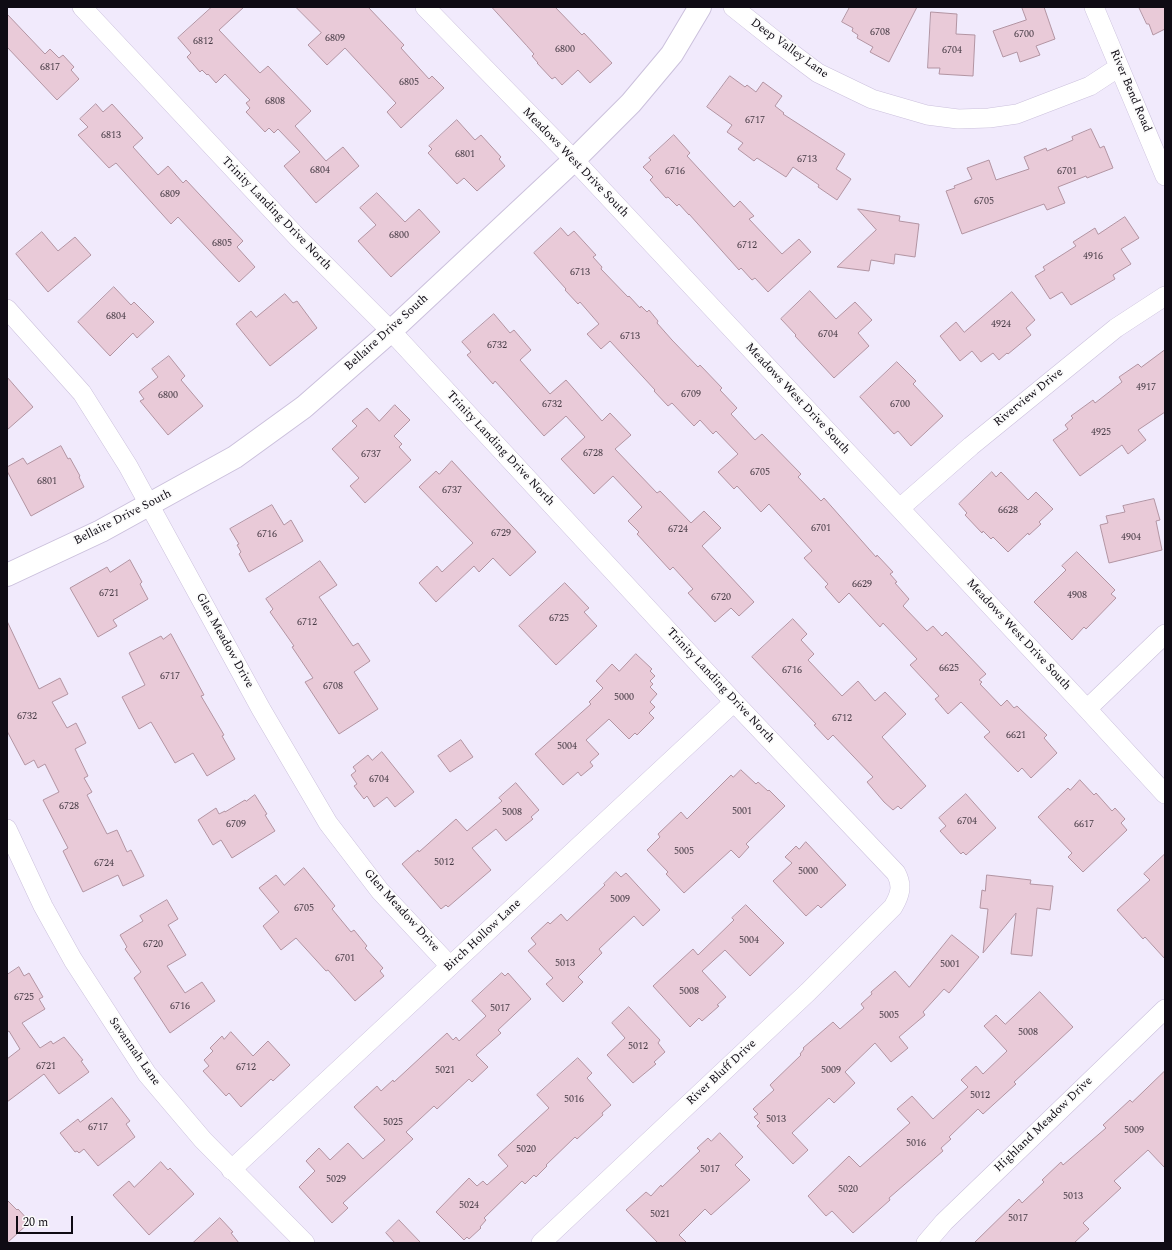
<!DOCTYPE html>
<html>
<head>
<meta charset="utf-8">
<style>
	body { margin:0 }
	#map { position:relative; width:1172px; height:1250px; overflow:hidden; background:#f1eafc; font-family:Spectral,serif }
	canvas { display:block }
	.frame { position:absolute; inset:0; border:8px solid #0f0b14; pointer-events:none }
	.scale { position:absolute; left:16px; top:1216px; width:57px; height:18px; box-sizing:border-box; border:2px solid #0f0b14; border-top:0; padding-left:5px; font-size:12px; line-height:14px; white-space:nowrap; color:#0f0b14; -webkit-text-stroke:3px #fbfbfb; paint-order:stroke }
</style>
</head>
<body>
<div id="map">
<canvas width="1172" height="1250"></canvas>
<div class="frame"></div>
<div class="scale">20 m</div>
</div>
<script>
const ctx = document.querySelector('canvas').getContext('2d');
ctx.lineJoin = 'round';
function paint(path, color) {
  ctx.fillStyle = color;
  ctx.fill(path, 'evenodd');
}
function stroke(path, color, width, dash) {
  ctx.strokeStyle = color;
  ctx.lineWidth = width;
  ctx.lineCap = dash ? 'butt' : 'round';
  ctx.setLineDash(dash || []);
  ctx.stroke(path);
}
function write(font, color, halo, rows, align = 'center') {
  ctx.font = font + ' Spectral,serif';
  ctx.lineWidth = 3.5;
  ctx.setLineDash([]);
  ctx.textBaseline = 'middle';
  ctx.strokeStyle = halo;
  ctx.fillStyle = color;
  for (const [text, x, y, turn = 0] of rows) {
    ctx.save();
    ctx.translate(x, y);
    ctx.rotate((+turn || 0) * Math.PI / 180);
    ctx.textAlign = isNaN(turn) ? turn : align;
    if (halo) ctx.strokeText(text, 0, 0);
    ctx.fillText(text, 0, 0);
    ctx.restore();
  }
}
const building = new Path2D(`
	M212 7H244L219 30 260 73 268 66 311 111 295 126 326 161 343 147 359 166 316 203 284 166 300 152 278 129 274 133 269 128 265 132 246 112 250 108 246 103 250 100 225 74 216 83 208 74 207 75 202 70 200 72 187 57 191 53 178 38Z
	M296 7H368L404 45 401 48 429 79 432 76 444 88 401 128 387 112 396 103 345 48 327 65 308 45 321 33Z
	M492 7H555L582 35 584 33 612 63 590 83 578 70 562 85 555 77 552 79 537 63H538L532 56 534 54 527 46Z
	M850 7H917L889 62 870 52 873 47 857 38 858 35 852 31 853 28 842 22Z
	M1022 7H1044L1055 39 1036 46 1040 55 1020 62 1017 52 1003 57 993 31 1026 20Z
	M1139 7H1165V29L1153 35 1149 24H1147Z
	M931 12 957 14 956 34 975 35 973 76 939 74 940 68H928Z
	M7 14 45 54 50 49 59 58 63 55 74 67 71 70 79 79 57 100 7 47Z
	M730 76 745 87 747 85 756 92 763 82 782 96 775 106 784 113 783 114 845 154 836 169 851 179 837 200 818 187 819 185 793 167 786 177 757 158 754 161 738 149 743 143 727 132 732 125 707 107Z
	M96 104 103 112 112 104 143 138 133 147 158 175 168 166 183 183 186 180 243 241 237 247 255 267 239 282 178 217 171 224 116 163 109 168 78 135 88 127 80 119Z
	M457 120 475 140 481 135 501 157 499 159 505 166 477 191 464 178 457 184 428 153 432 149 429 146Z
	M1091 129 1100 148 1104 146 1113 168 1087 178 1086 176 1058 187 1065 203 1047 210 1044 204 962 234 946 191 955 188 954 186 972 179 967 168 989 160 996 180 1029 169 1024 157 1046 148 1047 151 1073 140 1072 137Z
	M674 135 690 153 687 156 734 207 740 201 754 216 749 219 782 254 799 239 811 252 768 292 755 278 752 280 741 268 739 270 689 214V215L679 204 677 206 668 197 666 198 650 180 653 177 643 167 651 160 649 158Z
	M377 193 405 222 419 209 440 232 391 277 358 241 376 225 360 208Z
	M858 209 900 216 899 221 919 224 915 257 895 254 894 264 871 260 869 271 837 267 876 230Z
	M1125 217 1139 238 1121 249 1131 264 1113 275 1115 279 1071 305 1062 292 1050 299 1035 276 1045 270 1043 267 1076 246 1073 242 1095 228 1098 234Z
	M561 228 568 236 574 231 596 255 593 257 602 267 601 269 628 297 629 296 640 308 641 306 647 312 649 310 658 321 657 323 672 340 698 367 700 365 722 388 720 390 737 408 731 414 755 440 762 434 801 474 798 477 821 501 824 498 876 557 877 555 893 572 890 574 897 582 895 583 909 599 903 606 927 631 933 626 942 636 946 632 986 674 979 680 982 682 980 684 1001 706 1007 700 1014 708 1017 706 1047 735 1044 738 1057 753 1031 778 1022 768 1018 772 984 737 990 732 961 702 948 714 935 699 939 696 910 665 917 659 883 623 880 627 849 593 839 603 825 587 828 584 804 558 812 551 769 504 761 512 737 486 734 489 718 472 738 454 716 431 713 434 700 420 694 426 672 403 668 406 654 391 655 390 610 341 601 349 587 334 599 324 580 302 578 304 565 290 566 289 534 253Z
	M42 232 58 251 75 237 91 255 48 292 16 254Z
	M114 287 131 305 134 302 154 322 137 338 133 333 110 356 78 322Z
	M810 291 836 319 855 302 872 320 858 333 869 346 834 378 795 336 796 335 781 319Z
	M1012 292 1035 320 1026 328 1031 335 1008 354 1007 353 999 360 993 353 981 362 972 351 960 361 940 336 956 322 964 332Z
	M285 294 293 303 297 301 317 328 270 366 236 324 251 311 256 317Z
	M494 314 510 333 514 330 531 350 520 360 550 394 566 380 602 421 610 413 631 435 615 449 657 493 660 491 691 523 704 511 721 528 702 546 754 602 739 616 731 608 715 622 688 593 693 589 673 567 670 570 637 534 639 532 628 521 642 507 613 476 594 494 561 459 585 437 566 416 544 436 495 381 493 384 467 355 471 352 462 342Z
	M1165 350V412L1138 430 1146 440 1128 454 1122 445 1080 476 1053 440 1068 429 1065 425 1073 418 1071 416 1093 400 1095 403 1122 382 1119 377 1138 364 1141 367Z
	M169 356 185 376 181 380 203 406 168 435 140 401 144 399 139 392 158 377 152 369Z
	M897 362 916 381 913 384 943 416 911 446 898 431 894 434 860 397Z
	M7 377 33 407 7 430Z
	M395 405 410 420 394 436 402 444 399 447 411 460 365 503 350 486 359 478 332 449 357 426 352 421 367 408 379 421Z
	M61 446 68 459 70 458 80 476 79 477 84 487 31 516 7 471V467L23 458 27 464Z
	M452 461 536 552 510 576 493 558 479 572 474 566 436 602 419 583 437 566 442 572 473 543 419 487 436 471 439 474Z
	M992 472 996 477 1001 472 1028 500 1036 492 1053 509 1039 522 1041 524 1029 535 1028 533 1008 552 993 537 991 539 983 531 982 533 965 515 967 513 959 504Z
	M1154 499 1160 520 1156 521 1162 550 1109 563 1100 525 1108 523 1106 516 1125 512 1123 506Z
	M272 505 284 525 291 520 303 541 249 572 239 554 241 552 237 545 239 544 230 529Z
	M1077 552 1115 590 1111 594 1116 598 1086 629 1084 627 1072 640 1034 602 1066 570 1062 566Z
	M130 560 142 582 140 584 148 599 113 620 117 626 98 637 70 588 107 567 110 572Z
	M320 561 337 585 319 597 353 646 358 643 370 661 354 672 378 709 339 734 305 682 313 678 292 647 294 646 270 612 273 609 266 599Z
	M565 583 589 608 584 612 597 626 556 665 519 626Z
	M793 619 807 634 801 640 814 654 808 660 842 696 858 681 875 701 885 692 906 714 882 737 926 786 901 809 898 806 893 810 884 802 867 782 873 777 833 735 828 740 814 725 816 724 752 657Z
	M7 621 39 689 60 678 68 694 52 702 67 728 76 723 86 743 75 749 88 776 84 778 92 792 87 795 107 834 117 830 127 852 131 850 144 876 123 886 118 875 83 892 63 851 68 848 43 800 59 792 45 764 38 768 34 760 25 765 7 731Z
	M171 634 204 695 201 696 224 735 222 736 235 759 207 776 193 753 175 763 151 722 139 729 122 697 145 685 129 653 161 636 163 639Z
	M636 654 652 669 650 671 655 676 650 681 653 684 650 687 657 694 650 702 655 707 649 713 654 718 637 735 635 733 629 739 609 719 586 740 599 754 590 762 593 766 581 776 578 772 563 785 535 754 591 704 589 702 603 688 596 681 612 664 619 671Z
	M461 740 473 757 450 772 438 756Z
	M382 752 414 792 395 807 387 797 374 807 367 796 364 799 354 786 357 784 351 775 356 771 353 767 368 755 372 760Z
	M741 770 756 784 758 782 768 791 769 790 785 806 746 844 749 847 739 858 731 850 684 893 666 874 668 872 647 850 660 837 658 834 681 812 687 819 731 775 733 777Z
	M1080 780 1094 795 1096 793 1112 811 1115 808 1125 819 1121 823 1127 830 1083 872 1068 857 1072 853 1038 817 1068 788 1070 790Z
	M516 783 539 810 531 817 533 819 506 841 496 829 472 848 491 870 448 907 446 905 441 909 402 864 418 850 419 852 456 819 467 831 502 801 499 798Z
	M966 794 996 828 966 855 963 852 961 854 940 831 946 826 939 818Z
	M255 795 267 814 265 815 275 831 232 858 221 840 213 845 198 820 216 808 219 814 225 811V812L245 800 246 801Z
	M806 842 846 885 821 908 818 905 806 916 773 881 792 863 785 857 796 846 799 849Z
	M1165 854V959L1145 937 1143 939 1117 910 1150 880 1144 874Z
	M304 868 335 906 332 909 351 932 354 930 367 946 365 948 383 968 380 971 384 976 355 1001 328 970 326 971 296 938 281 950 263 926 279 912 259 888 276 875 284 885Z
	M616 872 621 877 626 873 660 910 643 926 634 916 599 949 602 953 578 977 583 982 563 1002 546 984 553 978 528 951 536 944 531 938 548 922 550 924 561 914 567 921 605 885 604 884Z
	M987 875 1031 880 1030 884 1053 886 1050 910 1037 908 1032 956 1011 954 1016 913 983 953 988 909 980 908 982 890 985 891Z
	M167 900 178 919 168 925 186 955 167 966 185 993 202 982 215 1001 170 1033 134 978 141 972 125 949 127 947 120 935 143 921 140 916Z
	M746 905 784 943 750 976 725 950 702 971 726 997 717 1005 719 1006 702 1021 699 1018 690 1027 653 986 693 949 698 955 734 920 732 918Z
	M952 935 979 957 949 993 944 989 923 1012 925 1015 899 1037 908 1048 891 1062 875 1043 845 1072 855 1083 834 1103 829 1098 792 1133 808 1150 793 1164 757 1126 760 1123 754 1117 758 1114 753 1109 774 1090 770 1085 801 1055 800 1054 804 1049 803 1048 833 1022 840 1029 864 1008 861 1004 872 994 871 992 895 971 909 987Z
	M19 967 24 976 29 973 43 997 39 999 45 1009 22 1023 40 1048 51 1041 53 1044 64 1037 83 1060 81 1061 89 1072 59 1094 44 1074 7 1102V1059L20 1049 9 1031 7 1032V975Z
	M502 973 505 976 508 973 531 999 498 1030 501 1033 476 1055 488 1067 472 1082 469 1079 437 1109 434 1106 406 1132 413 1139 343 1203 348 1208 332 1223 299 1187 315 1171 306 1161 319 1148 330 1160 348 1143 363 1159 385 1140 354 1107 377 1086 381 1091 393 1080 394 1082 447 1033 453 1040 456 1037 459 1041 486 1016 472 1001Z
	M1040 992 1073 1027 1014 1082 1016 1084 983 1114 978 1109 949 1137 951 1139 941 1148 943 1151 889 1198 890 1200 853 1233 832 1211 826 1216 808 1196 849 1156 860 1167 910 1123 897 1109 912 1096 933 1119 968 1087 961 1080 976 1066 983 1074 1007 1051 984 1026 996 1015 1005 1024Z
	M629 1007 660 1040 658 1043 665 1052 654 1062 656 1064 633 1083 607 1055 625 1038 612 1023Z
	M231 1032 253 1056 268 1041 290 1065 273 1081 271 1079 241 1107 229 1093 226 1096 203 1071 209 1066 204 1060 213 1051 210 1048 222 1036 224 1039Z
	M578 1058 592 1073 587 1078 611 1105 602 1113 603 1115 577 1139 575 1137 546 1165 547 1166 536 1177 534 1175 525 1184 522 1181 484 1218 486 1220 480 1227 481 1228 469 1239 467 1237 464 1240 436 1212 469 1178 477 1186 483 1181 487 1185 508 1166 498 1155 549 1108 537 1095Z
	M1165 1071V1168L1148 1150 1114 1181 1121 1188 1083 1223 1089 1229 1074 1243H974L1019 1199 1022 1203 1044 1182 1042 1180 1061 1162 1063 1165 1106 1128 1103 1125 1130 1100 1132 1102Z
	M112 1098 130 1121 126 1124 135 1137 98 1166 84 1149 79 1153 77 1151 75 1152 60 1133 78 1119 80 1122Z
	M720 1133 743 1157 735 1165 750 1180 711 1215 705 1209 679 1235 687 1243H658L626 1210 646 1192 651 1196 661 1185 662 1187 700 1151 697 1148 708 1138 711 1141Z
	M161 1162 168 1170 170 1168 194 1194 149 1235 113 1195 129 1181 134 1187Z
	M7 1200 17 1210 18 1209 30 1222 7 1243Z
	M220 1218 233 1232 231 1233 239 1243H193Z
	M399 1220 421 1243H395L386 1233Z`);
const street = new Path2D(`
	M82 7 298 238 391 331 734 702 896 873C903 886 900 895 893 907L808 992 541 1243
	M425 7 574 160 1087 709 1165 794
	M733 7 782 46 818 73 872 99 927 115 958 119 989 118 1017 114 1090 86 1119 67
	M1094 7 1165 176
	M7 309 82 393 128 466 261 709 328 823 380 891 450 966
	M900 508 971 446 1116 328 1165 296
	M1087 709 1165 634
	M7 829 43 906 73 960 147 1074 203 1140 305 1243
	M231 1170 734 702
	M926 1243 944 1222 1165 1009`);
const secondary = new Path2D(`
	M7 575 101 531 235 457 304 407 391 331 574 160 631 103 672 54 700 7`);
const numberNames = [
	["6708",880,33],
	["6700",1024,35],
	["6809",335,39],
	["6812",203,42],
	["6800",565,50],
	["6704",952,51],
	["6817",50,68],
	["6805",409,83],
	["6808",275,102],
	["6717",755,121],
	["6813",111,136],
	["6801",465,155],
	["6713",807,160],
	["6804",320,171],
	["6716",675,172],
	["6701",1067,172],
	["6809",170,195],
	["6705",984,202],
	["6800",399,236],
	["6805",222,244],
	["6712",747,246],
	["4916",1093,257],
	["6713",580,273],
	["6804",116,317],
	["4924",1001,325],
	["6704",828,335],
	["6713",630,337],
	["6732",497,346],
	["4917",1146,388],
	["6709",691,395],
	["6800",168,396],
	["6732",552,405],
	["6700",900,405],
	["4925",1101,433],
	["6728",593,454],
	["6737",371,455],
	["6705",760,473],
	["6801",47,482],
	["6737",452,491],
	["6628",1008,511],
	["6701",821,529],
	["6724",678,530],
	["6729",501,534],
	["6716",267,535],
	["4904",1131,538],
	["6629",862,585],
	["6721",109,594],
	["4908",1077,596],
	["6720",721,598],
	["6725",559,619],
	["6712",307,623],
	["6625",949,669],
	["6716",792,671],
	["6717",170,677],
	["6708",333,687],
	["5000",624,698],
	["6732",27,717],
	["6712",842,719],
	["6621",1016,736],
	["5004",567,747],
	["6704",379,780],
	["6728",69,807],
	["5001",742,812],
	["5008",512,813],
	["6704",967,822],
	["6709",236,825],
	["6617",1084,825],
	["5005",684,852],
	["5012",444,863],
	["6724",104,864],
	["5000",808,872],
	["5009",620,900],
	["6705",304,909],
	["5004",749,941],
	["6720",153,945],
	["6701",345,959],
	["5013",565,964],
	["5001",950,965],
	["5008",689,992],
	["6725",24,998],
	["6716",180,1007],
	["5017",500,1009],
	["5005",889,1016],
	["5008",1028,1033],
	["5012",638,1047],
	["6721",46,1067],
	["6712",246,1068],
	["5021",445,1071],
	["5009",831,1071],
	["5012",980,1096],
	["5016",574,1100],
	["5013",776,1120],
	["5025",393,1123],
	["6717",98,1128],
	["5009",1134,1131],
	["5016",916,1144],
	["5020",526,1150],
	["5017",710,1170],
	["5029",336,1180],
	["5020",848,1190],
	["5013",1073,1197],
	["5024",469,1206],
	["5021",660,1215],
	["5017",1018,1219]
];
const streetNames = [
	["Deep Valley Lane",789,49,36],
	["River Bend Road",1130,91,67],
	["Meadows West Drive South",575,163,46],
	["Trinity Landing Drive North",276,214,46],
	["Bellaire Drive South",387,333,-42],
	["Riverview Drive",1029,398,-39],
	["Meadows West Drive South",797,399,47],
	["Trinity Landing Drive North",500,449,47],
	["Bellaire Drive South",123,518,-27],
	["Meadows West Drive South",1018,635,47],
	["Glen Meadow Drive",224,641,61],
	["Trinity Landing Drive North",720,686,47],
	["Glen Meadow Drive",401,911,48],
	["Birch Hollow Lane",483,936,-43],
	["Savannah Lane",134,1052,55],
	["River Bluff Drive",722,1073,-43],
	["Highland Meadow Drive",1044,1125,-44]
];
paint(building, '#e9cad8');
stroke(building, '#b294a2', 1);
stroke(street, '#cbc0dc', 20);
stroke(secondary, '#cbc0dc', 24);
stroke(street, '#fff', 19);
stroke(secondary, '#fff', 22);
write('10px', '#463b45', null, numberNames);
write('12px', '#0f0b14', '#fbfbfb', streetNames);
</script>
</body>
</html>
